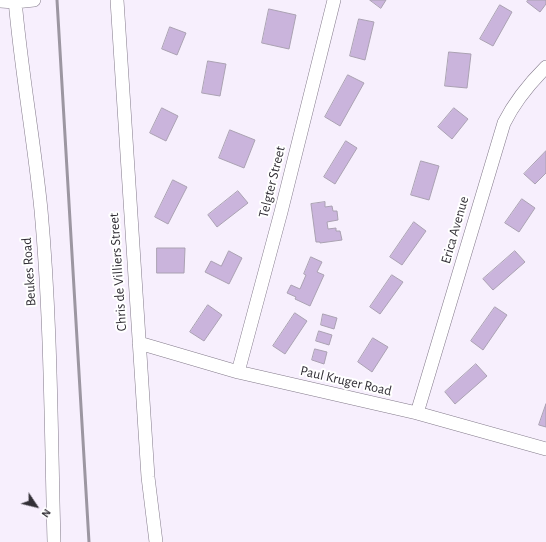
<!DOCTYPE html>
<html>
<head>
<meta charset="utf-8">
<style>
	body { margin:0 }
	#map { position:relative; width:546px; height:542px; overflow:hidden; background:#f7effd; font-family:"Alegreya Sans",sans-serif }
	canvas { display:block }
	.north { position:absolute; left:16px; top:486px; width:40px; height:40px; -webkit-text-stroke:3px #fff; paint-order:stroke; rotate:125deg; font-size:11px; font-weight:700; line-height:16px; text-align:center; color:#322f36 }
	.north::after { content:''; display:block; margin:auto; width:14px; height:18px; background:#322f36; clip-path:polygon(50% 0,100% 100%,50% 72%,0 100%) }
</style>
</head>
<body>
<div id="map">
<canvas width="546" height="542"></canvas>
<div class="north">N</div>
</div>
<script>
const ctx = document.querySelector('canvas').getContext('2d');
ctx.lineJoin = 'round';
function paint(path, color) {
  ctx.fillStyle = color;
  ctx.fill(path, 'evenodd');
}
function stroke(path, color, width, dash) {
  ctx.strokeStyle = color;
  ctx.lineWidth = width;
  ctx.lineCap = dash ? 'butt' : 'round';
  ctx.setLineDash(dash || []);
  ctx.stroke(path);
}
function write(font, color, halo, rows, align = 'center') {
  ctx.font = font + ' "Alegreya Sans",sans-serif';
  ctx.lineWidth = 4;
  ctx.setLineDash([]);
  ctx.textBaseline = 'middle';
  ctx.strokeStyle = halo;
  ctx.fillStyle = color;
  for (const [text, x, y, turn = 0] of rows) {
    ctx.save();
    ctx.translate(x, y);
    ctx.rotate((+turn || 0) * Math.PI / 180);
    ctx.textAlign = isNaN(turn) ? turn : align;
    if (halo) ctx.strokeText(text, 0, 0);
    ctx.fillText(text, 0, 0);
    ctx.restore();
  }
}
const building = new Path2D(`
	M370 0H386L381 8Z
	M528 0H546V4L540 12 527 2Z
	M500 5 512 12 493 46 480 39Z
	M269 9 296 15 289 49 262 43Z
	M359 19 374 22 365 60 350 56Z
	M170 27 186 33 177 55 162 49Z
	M449 52 471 54 467 88 445 86Z
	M208 61 226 64 220 96 202 93Z
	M348 75 364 83 340 126 325 117Z
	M162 108 178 116 166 141 150 133Z
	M454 108 468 119 452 139 438 127Z
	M230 130 255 140 244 168 219 158Z
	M346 141 357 148 335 184 324 177Z
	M546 151V173L535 184 524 174Z
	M421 161 439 166 429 200 411 195Z
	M173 180 187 187 168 224 155 217Z
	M238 191 248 203 217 227 208 215Z
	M522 199 535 208 519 232 505 223Z
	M325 202V207L332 206 333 211H337L338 220 327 222 328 229 336 228V231H340L342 240 320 243V242H316L311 204Z
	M414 222 426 231 402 265 390 257Z
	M157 248H185L184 273H157Z
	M229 251 242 258 229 284 205 272 211 261 221 266Z
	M515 251 525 262 493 290 483 279Z
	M311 257 322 262 317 272 324 275 310 306 295 299 296 297 287 293 291 285 300 289 306 275 304 274Z
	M392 275 403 282 380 314 370 307Z
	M208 305 222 315 204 341 190 332Z
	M495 307 507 315 483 350 471 341Z
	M295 313 307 321 285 354 273 346Z
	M323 314 337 318 334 329 321 325Z
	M319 331 332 335 329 345 316 341Z
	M373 338 388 347 372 372 358 362Z
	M315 349 327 352 324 364 312 360Z
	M476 364 487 376 455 404 445 392Z
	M546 404V427L539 425Z`);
const street = new Path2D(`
	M15 0C21 70 34 140 41 210 51 320 51 431 54 542
	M117 0 148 477 156 542
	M0 1 15 2 34 0
	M139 343 238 372 417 413 546 449
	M238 372 281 212 334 0
	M417 413 504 123C515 101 529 84 546 67`);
const rail = new Path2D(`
	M57 0 89 542`);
const streetNames = [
	["Telgter Street",272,182,-76],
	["Erica Avenue",455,230,-74],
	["Beukes Road",29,272,-94],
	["Chris de Villiers Street",118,272,-94],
	["Paul Kruger Road",346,381,13]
];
paint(building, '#cab4dc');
stroke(building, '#aaa1b2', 1);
stroke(street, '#837a8a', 14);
stroke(street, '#fff', 13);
stroke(rail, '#9c96a1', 3);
write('14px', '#322f36', '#fff', streetNames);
</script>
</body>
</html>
